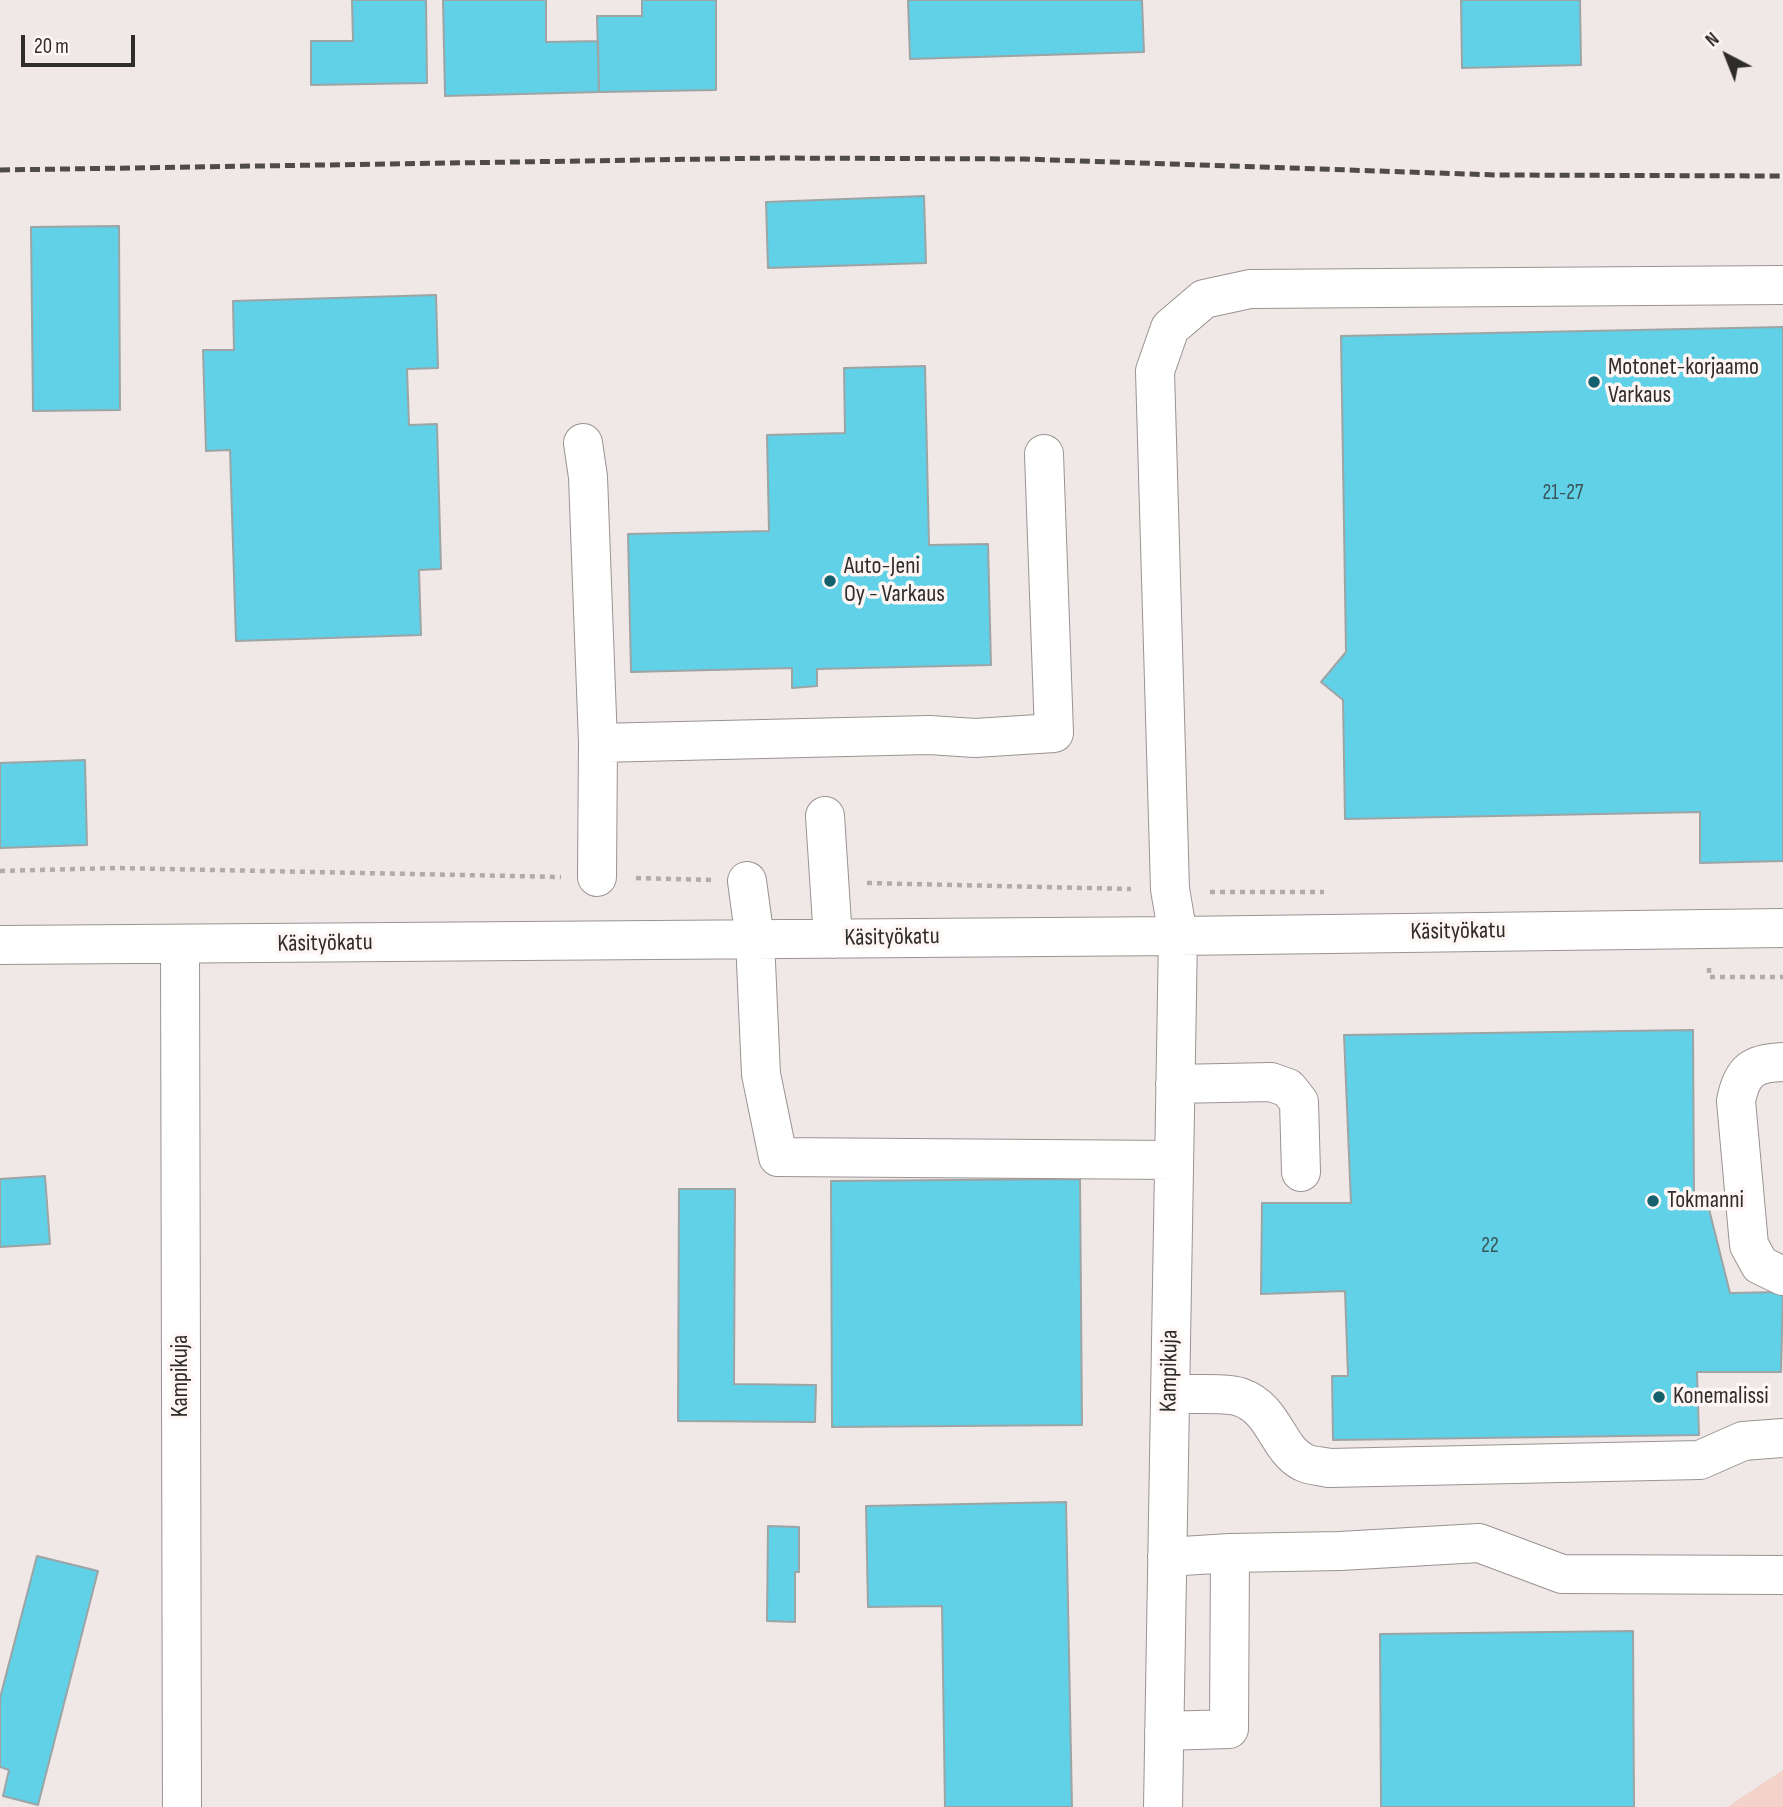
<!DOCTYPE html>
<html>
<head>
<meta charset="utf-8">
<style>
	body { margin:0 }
	#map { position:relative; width:1783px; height:1807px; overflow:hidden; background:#f0e8e7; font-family:"Sofia Sans Condensed",sans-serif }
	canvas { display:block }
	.north { position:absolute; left:1692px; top:21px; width:70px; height:70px; -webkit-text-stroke:5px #fdf6f4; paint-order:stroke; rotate:318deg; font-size:19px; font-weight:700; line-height:28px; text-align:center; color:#2f2c2c }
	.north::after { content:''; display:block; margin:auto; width:24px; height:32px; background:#2f2c2c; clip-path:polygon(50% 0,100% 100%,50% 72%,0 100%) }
	.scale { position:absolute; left:21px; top:35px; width:114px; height:32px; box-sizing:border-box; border:4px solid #2f2c2c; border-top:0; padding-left:9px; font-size:21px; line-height:24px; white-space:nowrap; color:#2f2c2c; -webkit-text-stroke:5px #fdf6f4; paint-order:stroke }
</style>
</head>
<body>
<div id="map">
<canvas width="1783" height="1807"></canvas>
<div class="north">N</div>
<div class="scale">20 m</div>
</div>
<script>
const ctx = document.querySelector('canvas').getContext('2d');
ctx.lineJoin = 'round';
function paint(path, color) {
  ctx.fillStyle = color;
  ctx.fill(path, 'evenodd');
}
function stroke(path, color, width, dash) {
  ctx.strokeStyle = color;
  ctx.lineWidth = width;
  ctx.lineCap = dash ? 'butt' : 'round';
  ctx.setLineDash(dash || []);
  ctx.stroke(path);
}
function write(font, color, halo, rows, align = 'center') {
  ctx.font = font + ' "Sofia Sans Condensed",sans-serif';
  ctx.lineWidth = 7;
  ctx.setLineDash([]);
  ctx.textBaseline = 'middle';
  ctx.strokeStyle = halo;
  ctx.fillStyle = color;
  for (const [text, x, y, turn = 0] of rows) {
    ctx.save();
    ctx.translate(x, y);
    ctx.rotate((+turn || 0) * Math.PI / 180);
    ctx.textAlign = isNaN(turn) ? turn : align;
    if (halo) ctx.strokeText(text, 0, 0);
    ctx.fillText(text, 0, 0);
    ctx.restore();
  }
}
const green = new Path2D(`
	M1783 1770V1807H1727Z`);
const building = new Path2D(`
	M352 0H426L427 83 311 85V41H353Z
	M443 0H546V42L598 41 599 92 445 96Z
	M642 0H716V90L599 92 597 16H642Z
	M908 0H1142L1144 52 910 59Z
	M1461 0H1580L1581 65 1462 68Z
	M924 196 926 263 768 268 766 202Z
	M119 226 120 410 33 411 31 227Z
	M436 295 438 368 407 369 409 425 437 424 441 569 419 570 421 635 236 641 230 450 206 451 203 350H234L233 301Z
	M1783 327V861L1700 863V812L1345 819 1343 700 1321 682 1346 652 1341 336Z
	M925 366 929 545 988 544 991 665 817 669V686L792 688V668L631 672 628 534 769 531 767 435 845 433 844 368Z
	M85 760 87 845 0 848V763Z
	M1693 1030 1694 1198 1706 1197 1730 1293 1783 1292 1781 1372H1697L1699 1435 1333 1440 1332 1376H1348L1345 1291 1261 1294 1262 1203H1351L1344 1035Z
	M45 1176 50 1244 0 1247V1179Z
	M1080 1179 1082 1425 832 1427 831 1181Z
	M679 1189H735L734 1384 816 1385 815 1422 678 1421Z
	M1066 1502 1072 1807H945L942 1606 868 1607 866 1506Z
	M768 1526 799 1527V1572H795V1622L767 1621Z
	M37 1556 98 1571 38 1805 3 1796 9 1770 0 1767V1698Z
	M1633 1631 1634 1807H1381L1380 1634Z`);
const path = new Path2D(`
	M0 871 115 868 561 877
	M636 878 711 880
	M867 883 1131 889
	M1210 892H1324
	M1709 968V977H1783`);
const minor = new Path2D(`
	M583 443 588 477 598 743 597 877
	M598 743 929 735 975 738 1054 733 1044 454
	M825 816 833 939
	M747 881 755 940 761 1074 778 1157 1173 1160
	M0 945 1178 936 1783 928
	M180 945 182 1807
	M1783 1062C1753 1063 1742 1070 1736 1101L1749 1245 1760 1265 1783 1276
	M1175 1084 1271 1082 1288 1088 1299 1102 1301 1172
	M1170 1394C1187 1395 1225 1392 1240 1397 1275 1409 1277 1449 1303 1462 1310 1466 1321 1466 1329 1468L1700 1460 1743 1441 1783 1438
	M1230 1553 1340 1551 1479 1543 1562 1574 1783 1575
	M1164 1731 1229 1729 1230 1553 1167 1557
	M1163 1807 1178 936 1170 889 1155 371 1170 328 1204 299 1250 289 1783 285`);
const rail = new Path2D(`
	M0 170 773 158 1024 159 1496 175 1783 176`);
const markers = [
	[1594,382,7,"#15606d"],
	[830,581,7,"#15606d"],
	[1653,1201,7,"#15606d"],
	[1659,1397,7,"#15606d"]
];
const numberNames = [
	["21-27",1563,494],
	["22",1490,1247]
];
const poiNames = [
	["Motonet-korjaamo",1608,368],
	["Varkaus",1608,396],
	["Auto-Jeni",844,567],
	["Oy - Varkaus",844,595],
	["Tokmanni",1667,1201],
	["Konemalissi",1673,1397]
];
const streetNames = [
	["Käsityökatu",1458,932,-1],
	["Käsityökatu",892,938,-1],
	["Käsityökatu",325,944,-1],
	["Kampikuja",1170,1371,-89],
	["Kampikuja",181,1376,-90]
];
paint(green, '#f3d2ca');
paint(building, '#60d1e6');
stroke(building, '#9da4a6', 2);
stroke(minor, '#9a9392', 40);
stroke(path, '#b1abaa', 4.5, [5, 5]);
stroke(minor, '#fff', 38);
stroke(rail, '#4e4b4a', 5, [10, 5]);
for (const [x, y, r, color] of markers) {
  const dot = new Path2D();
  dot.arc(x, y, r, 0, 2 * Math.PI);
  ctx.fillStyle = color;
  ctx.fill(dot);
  stroke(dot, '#fdf6f4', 2.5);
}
write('21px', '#3b555a', null, numberNames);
write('24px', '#2f2c2c', '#fdf6f4', poiNames, 'left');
write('24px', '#2f2c2c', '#fdf6f4', streetNames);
</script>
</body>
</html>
